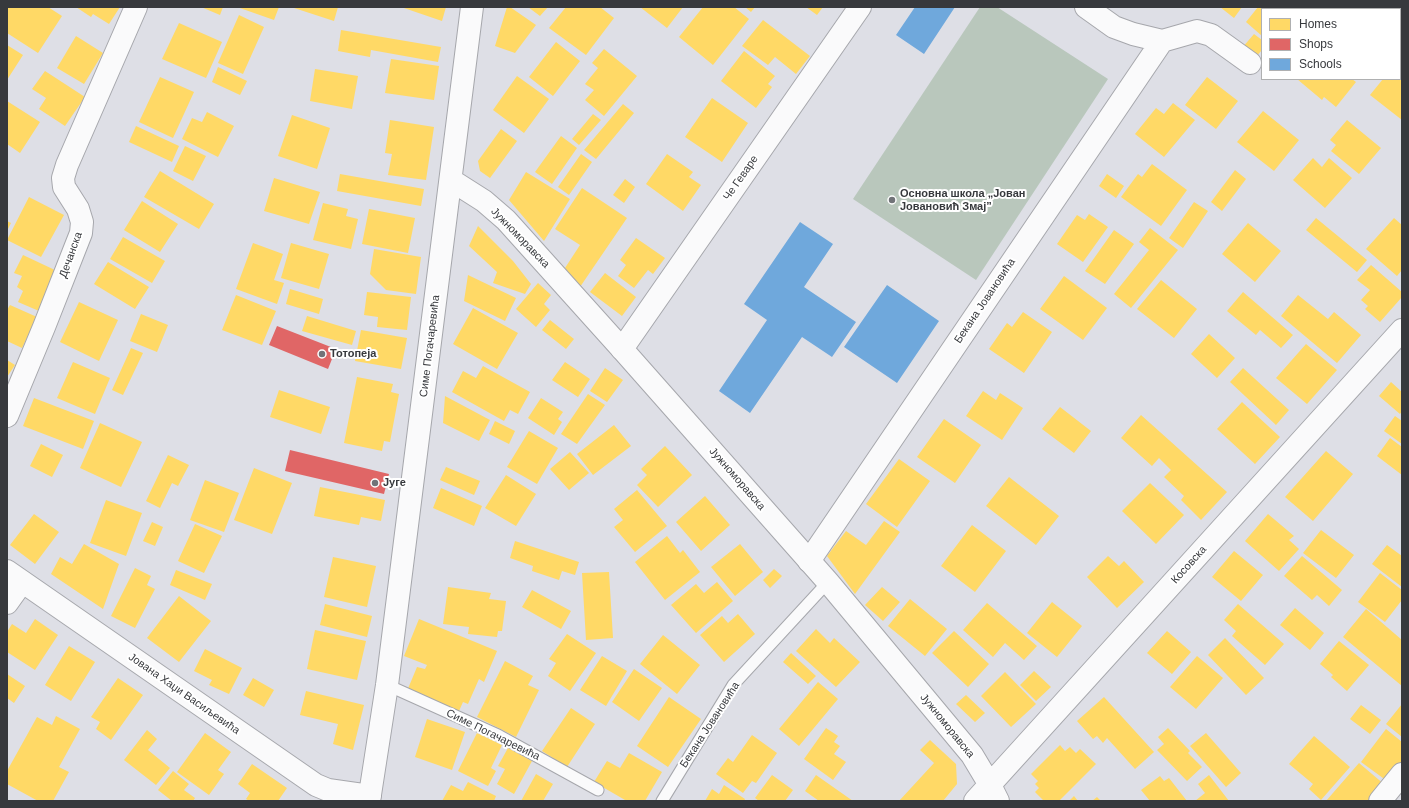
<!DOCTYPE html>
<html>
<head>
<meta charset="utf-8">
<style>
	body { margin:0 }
	#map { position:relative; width:1409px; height:808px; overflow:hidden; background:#dedfe6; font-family:Arial,sans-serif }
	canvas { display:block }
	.frame { position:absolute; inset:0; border:8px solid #37393d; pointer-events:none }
	.legend { position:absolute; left:1261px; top:8px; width:140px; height:72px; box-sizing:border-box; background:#fff; border:1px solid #afb0b1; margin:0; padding:5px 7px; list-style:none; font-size:12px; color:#37393d }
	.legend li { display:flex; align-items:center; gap:8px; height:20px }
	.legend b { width:20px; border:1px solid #afb0b1 }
</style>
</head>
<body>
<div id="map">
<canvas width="1409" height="808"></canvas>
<div class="frame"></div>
<ul class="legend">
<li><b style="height:11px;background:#ffd966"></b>Homes</li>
<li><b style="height:11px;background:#e06666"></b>Shops</li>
<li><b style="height:11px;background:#6fa8dc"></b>Schools</li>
</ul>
</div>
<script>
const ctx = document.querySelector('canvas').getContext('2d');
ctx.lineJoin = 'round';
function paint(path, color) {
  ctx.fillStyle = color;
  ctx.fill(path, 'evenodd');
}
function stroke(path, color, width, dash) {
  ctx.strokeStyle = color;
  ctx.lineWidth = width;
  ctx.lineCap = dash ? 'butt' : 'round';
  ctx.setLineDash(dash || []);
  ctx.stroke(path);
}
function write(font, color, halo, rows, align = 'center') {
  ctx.font = font + ' Arial,sans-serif';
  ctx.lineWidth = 4;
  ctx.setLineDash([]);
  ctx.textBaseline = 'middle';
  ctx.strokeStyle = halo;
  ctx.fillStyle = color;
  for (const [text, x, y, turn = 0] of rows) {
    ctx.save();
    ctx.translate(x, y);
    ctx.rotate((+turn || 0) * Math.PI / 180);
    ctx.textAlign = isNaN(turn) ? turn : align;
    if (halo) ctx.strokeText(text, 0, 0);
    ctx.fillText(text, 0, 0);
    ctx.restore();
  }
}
const green = new Path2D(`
	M980 7H997L1108 79 976 280 853 199Z`);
const homes = new Path2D(`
	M7 7H48L62 16 38 53 7 33Z
	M76 7H120L109 24 93 14 91 17Z
	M201 7H223L220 15Z
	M237 7H279L274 20Z
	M291 7H338L334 21Z
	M401 7H446L442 21Z
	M507 7H510L536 25 515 53 495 46Z
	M528 7H548L540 16Z
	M566 7H600L614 18 586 55 549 28Z
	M640 7H683L667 28Z
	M703 7H734L749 19 713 65 679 37Z
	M745 7H755L751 12Z
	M806 7H823L817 15Z
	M1220 7H1242L1234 18Z
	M1258 7H1294L1293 9H1262V36L1246 22Z
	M1377 7H1402V37L1400 39V9H1376Z
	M239 15 264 27 243 74 218 63Z
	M763 20 810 56 796 74 775 57 768 65 742 46Z
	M179 23 222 42 206 78 162 59Z
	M341 30 441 47 438 62 371 50 370 57 338 51Z
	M1254 34 1262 40V50L1255 58 1242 48Z
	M76 36 103 53 84 84 57 68Z
	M556 42 580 61 553 96 529 77Z
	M7 45 23 55 7 80Z
	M604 49 637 76 604 116 585 100 594 90 585 84 598 68 592 63Z
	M744 51 775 76 768 84 772 87 756 108 721 81Z
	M391 59 439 66 434 100 385 93Z
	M218 67 247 81 240 95 212 82Z
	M1400 68 1402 70V120L1370 95 1383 79H1400Z
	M315 69 358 76 352 109 310 101Z
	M45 71 85 97 65 126 39 109 46 98 32 89Z
	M517 76 549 99 524 133 493 110Z
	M160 77 194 92 173 138 139 122Z
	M1207 77 1238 101 1216 129 1185 105Z
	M1297 79H1352L1356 82 1336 107 1324 97 1322 100Z
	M712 98 748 123 722 162 685 137Z
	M7 101 40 122 20 153 7 144Z
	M1173 103 1195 120 1164 157 1135 134 1156 108 1164 114Z
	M623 104 634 113 596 159 584 150Z
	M1263 111 1299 140 1274 171 1237 142Z
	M207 112 234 126 218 157 182 139 192 118 202 122Z
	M593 114 601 120 579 145 572 139Z
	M292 115 330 128 317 169 278 156Z
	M390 120 434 127 426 180 388 175 392 154 385 153Z
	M1347 120 1381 148 1359 174 1331 151 1336 145 1330 140Z
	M136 126 179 146 172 162 129 142Z
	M501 129 517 141 490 178 480 171 478 161Z
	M561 136 577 148 552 184 535 172Z
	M185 146 206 156 193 181 173 171Z
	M581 154 592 162 569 195 558 187Z
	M667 154 693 172 689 177 701 185 683 211 646 184Z
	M1313 158 1322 167 1329 158 1352 178 1325 208 1293 180Z
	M1152 164 1187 190 1161 226 1121 197 1138 174 1142 177Z
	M1235 170 1246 179 1222 211 1211 202Z
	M160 171 214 204 199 229 144 197Z
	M526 172 570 199 544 241 509 200Z
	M340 174 424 189 421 206 337 191Z
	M1107 174 1124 186 1116 198 1099 186Z
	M274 178 320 192 309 224 264 211Z
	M625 179 635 187 624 203 613 195Z
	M582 188 627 218 580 287 565 268 580 245 555 229Z
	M29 197 64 215 41 257 7 240Z
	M142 201 178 224 160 252 124 230Z
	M1194 202 1208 211 1183 248 1169 238Z
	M323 203 348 209 346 216 358 219 351 249 313 240Z
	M369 209 415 218 408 253 362 244Z
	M1089 214 1108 227 1083 262 1057 244 1077 215 1085 220Z
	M1316 218 1367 260 1357 272 1306 230Z
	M1394 218 1402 225V270L1397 276 1366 249Z
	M7 221 11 223 7 231Z
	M1248 223 1281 251 1255 282 1222 254Z
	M478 226 513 261 531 284 525 294 493 283 497 272 469 246Z
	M1150 228 1178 250 1131 308 1114 294 1149 250 1139 242Z
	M1114 230 1134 244 1105 284 1085 271Z
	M123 237 165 261 152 283 110 259Z
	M636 238 665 258 653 274 648 270 634 288 618 276 626 265 620 260Z
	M253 243 283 254 274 280 284 283 277 304 236 289Z
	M291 243 329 254 319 289 281 278Z
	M374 249 421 257 416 294 386 290 370 274Z
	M23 255 57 271 39 311 18 302 23 291 17 287 22 276 14 273Z
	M108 262 149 287 135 309 94 284Z
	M1371 265 1402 292V297L1380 322 1365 309 1368 306 1361 300 1370 290 1357 280Z
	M605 273 636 297 622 316 590 292Z
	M468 275 516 298 505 321 464 301Z
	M1064 276 1107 308 1083 340 1040 309Z
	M1161 280 1197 309 1174 338 1137 309Z
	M538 283 551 295 544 304 550 310 536 327 516 309Z
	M290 289 323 299 319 314 286 304Z
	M367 292 411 297 407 330 377 327 378 317 364 315Z
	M1243 292 1293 335 1281 348 1260 330 1256 335 1227 311Z
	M236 295 276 311 262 345 222 330Z
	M1298 295 1328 319 1334 312 1361 335 1337 363 1281 316Z
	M79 302 118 320 99 361 60 342Z
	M10 305 37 317 22 348 7 341V310Z
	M473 308 518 333 497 369 453 344Z
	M1023 312 1052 332 1024 373 989 349 1007 323 1012 327Z
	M141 314 168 325 157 352 130 341Z
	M307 316 356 331 352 345 302 331Z
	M550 320 574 339 566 349 542 330Z
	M361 330 407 338 401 369 355 361Z
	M1209 334 1235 358 1217 378 1191 354Z
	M1306 344 1337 370 1307 404 1276 378Z
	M131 348 143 353 123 395 112 390Z
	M7 360 15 365 7 377Z
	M73 362 110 378 95 414 57 398Z
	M565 362 590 379 578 397 552 380Z
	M483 366 530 392 518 414 510 410 504 421 452 392 463 371 476 378Z
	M605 368 623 380 607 402 590 391Z
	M1243 368 1289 410 1276 425 1230 382Z
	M357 377 393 384 391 392 399 394 390 442 384 441 382 451 344 443Z
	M1391 382 1402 392V411L1400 414 1379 396Z
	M279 390 330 407 321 434 270 417Z
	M983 391 996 400 1000 393 1023 408 1002 440 966 416Z
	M588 394 605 405 577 444 561 434Z
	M445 396 490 420 479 441 443 423Z
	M34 398 94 421 83 449 23 426Z
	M541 398 563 412 558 419 562 422 554 435 528 418Z
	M1242 402 1280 437 1255 464 1217 429Z
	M1060 407 1091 431 1074 453 1042 429Z
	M1141 415 1227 492 1201 520 1181 500 1184 496 1164 477 1171 470 1159 458 1152 466 1121 438Z
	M1395 416 1402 421V444L1384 431Z
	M944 419 981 445 955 483 917 457Z
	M495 421 515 431 509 444 489 434Z
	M100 423 142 442 121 487 80 468Z
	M614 425 631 446 593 475 577 454Z
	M529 431 558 448 537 484 507 467Z
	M1390 438 1402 447V475L1377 456Z
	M41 444 63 455 52 477 30 466Z
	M665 446 692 475 658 507 637 485 647 475 641 469Z
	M1326 451 1353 474 1313 521 1285 497Z
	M570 452 589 473 569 490 550 469Z
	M168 455 189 465 178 486 172 483 160 508 146 501Z
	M899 459 930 481 897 527 866 504Z
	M446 467 480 481 474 495 440 480Z
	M254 468 292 483 272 534 234 520Z
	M506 475 536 494 516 526 485 508Z
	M1009 477 1059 516 1036 545 986 506Z
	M205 480 239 493 224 532 190 520Z
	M1150 483 1184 515 1156 544 1122 511Z
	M320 487 385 500 381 521 361 517 359 525 314 516Z
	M441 488 482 506 474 526 433 508Z
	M637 490 667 526 635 552 614 527 623 520 614 509Z
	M705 496 730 525 701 551 676 522Z
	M106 500 142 513 126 556 90 543Z
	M34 514 59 532 35 564 10 545Z
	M1268 514 1294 536 1289 540 1299 549 1279 571 1245 541Z
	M884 521 900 532 855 594 827 556 846 531 866 545Z
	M152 522 163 527 155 546 143 541Z
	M195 524 222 536 204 573 178 561Z
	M972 525 1006 551 975 592 941 566Z
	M1321 530 1354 555 1336 578 1303 553Z
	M667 536 680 553 683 550 700 572 665 600 635 562Z
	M515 541 579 562 575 575 562 571 559 580 532 571 533 566 510 558Z
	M84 544 119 564 103 609 51 574 60 557 72 564Z
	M740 544 763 572 735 596 711 567Z
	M1387 545 1402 556V587L1372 564Z
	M1234 551 1263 575 1241 601 1212 577Z
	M1108 556 1119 566 1124 561 1144 582 1117 608 1087 577Z
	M1302 556 1342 590 1329 606 1317 595 1312 600 1284 576Z
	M333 557 376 566 367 607 324 597Z
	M135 568 151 576 147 585 155 589 135 628 111 616Z
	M774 569 782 576 770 588 763 580Z
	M176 570 212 584 205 600 170 585Z
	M609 572 613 638 586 640 582 573Z
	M1380 573 1402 590V600L1385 622 1358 602Z
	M717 582 733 601 696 633 671 605 696 584 704 593Z
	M448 587 491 593 489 599 506 601 502 631H498L497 637 468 634 469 627 443 624Z
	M882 587 900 602 883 621 865 605Z
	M532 590 571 611 561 629 522 607Z
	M179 596 211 621 179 662 147 638Z
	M910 599 947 629 925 656 888 626Z
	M1052 602 1082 626 1057 657 1027 633Z
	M987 603 1037 646 1024 660 1005 643 993 657 963 630Z
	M325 604 372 616 367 637 320 625Z
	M1238 604 1284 644 1265 665 1232 636 1236 631 1224 620Z
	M1295 608 1324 633 1310 650 1280 625Z
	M1366 609 1402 640V686L1343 637Z
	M738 614 755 634 724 662 700 635 722 616 728 623Z
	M35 619 58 635 35 670 7 652V632L12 624 26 633Z
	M419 619 497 651 484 682 479 679 468 704 463 702 459 711 407 691 417 667 425 669 427 665 404 656Z
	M816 629 830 643 834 638 860 662 836 687 796 651Z
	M315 630 366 641 357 680 307 669Z
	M954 631 989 664 968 687 932 653Z
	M1167 631 1191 652 1172 674 1147 653Z
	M567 634 596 653 570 691 548 676 556 663 549 659Z
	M663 635 700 665 677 694 640 664Z
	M1225 638 1264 678 1246 695 1208 655Z
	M1339 641 1369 665 1347 691 1331 677 1333 675 1320 664Z
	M69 646 95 662 71 701 45 685Z
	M205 649 242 668 229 694 209 685 212 680 194 671Z
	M791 653 816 676 808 684 783 662Z
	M602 656 627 671 606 706 580 690Z
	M1197 656 1223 678 1196 709 1170 687Z
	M505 661 533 676 528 685 539 690 516 737 477 717Z
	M634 669 662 688 639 721 612 702Z
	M1034 671 1051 687 1036 701 1020 685Z
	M1005 672 1036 704 1011 727 981 696Z
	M7 674 25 686 14 703 7 698Z
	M118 678 143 695 111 740 96 729 100 722 91 717Z
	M253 678 274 690 264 707 243 695Z
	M818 682 838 699 799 746 779 729Z
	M306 691 364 705 353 750 333 744 338 724 300 715Z
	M966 695 985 713 975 722 956 704Z
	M669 697 701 719 668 767 637 746Z
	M1104 697 1154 752 1135 769 1107 738 1103 743 1097 736 1093 739 1077 721Z
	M1402 704V737L1386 724Z
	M1361 705 1381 720 1370 734 1350 719Z
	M571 708 595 724 567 767 542 751Z
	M56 716 80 729 59 767 69 772 53 801H38L7 784V771L37 717 52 725Z
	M427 719 465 732 452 770 415 757Z
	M826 728 838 736 834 742 840 746 834 754 846 762 833 780 804 759Z
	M1168 728 1190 751 1188 753 1202 767 1187 781 1157 750 1164 744 1158 737Z
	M1386 729 1402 742V762L1387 781 1361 762Z
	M147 730 157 739 148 750 170 768 156 785 124 760Z
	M205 733 231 752 218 770 224 774 209 795 177 772Z
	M477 733 502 745 491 768 496 771 488 786 458 771Z
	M1206 733 1241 773 1226 787 1190 746Z
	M752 735 777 753 756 783 752 781 743 793 716 774 728 758 733 762Z
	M1314 736 1350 767 1321 800 1309 789 1313 784 1289 764Z
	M930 740 956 764 957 784 943 801H899L934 763 920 750Z
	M1060 745 1065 751 1070 747 1076 753 1080 749 1096 764 1059 801H1044L1035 792 1039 788 1035 784 1038 781 1031 774Z
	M508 748 532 761 514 794 497 784 505 769 498 766Z
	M629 753 662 772 645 801H625V800L594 782 607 761 620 768Z
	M1359 763 1385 785 1371 801H1326Z
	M252 764 287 788 278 801H249L246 799 250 793 238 784Z
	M173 771 189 784 184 790 195 798 193 801H172L158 790Z
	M536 774 553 784 543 801H521Z
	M772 775 793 790 785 801H759L755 798Z
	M816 775 853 801H819L805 791Z
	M1209 775 1229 801H1195L1205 793 1198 784Z
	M1160 776 1164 781 1169 778 1187 801H1150L1141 790Z
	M468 782 496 796 494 801H442L451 785 463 791Z
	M724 785 745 799 744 801H705L712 789 719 794Z
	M1074 796 1078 801H1069Z
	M1097 797 1101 801H1092Z`);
const shops = new Path2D(`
	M277 326 336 349 328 369 269 345Z
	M290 450 389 474 384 494 285 471Z`);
const schools = new Path2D(`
	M915 7H955L924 54 896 35Z
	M800 222 833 244 804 287 856 322 832 357 802 337 750 413 719 391 767 320 744 304Z
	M887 285 939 321 897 383 844 347Z`);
const lane = new Path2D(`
	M387 685 498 735 598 790
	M662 801 733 685 828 582`);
const street = new Path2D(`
	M1086 7 1114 27 1133 34 1162 41 1197 31 1211 35 1250 63
	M622 349 860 7
	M7 416 44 327 81 233 82 222 78 209 64 187 63 178 67 165 136 7
	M809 561 1162 41
	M7 603 22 582
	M1380 801 1402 774`);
const secondary = new Path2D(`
	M451 180 484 201 506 220 622 349 828 582 972 755 990 785 998 801
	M7 571 316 785 328 790 370 796
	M369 801 387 685 472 7
	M975 801 1402 330`);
const markers = [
	[892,200,4,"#717378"],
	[322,354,4,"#717378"],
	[375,483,4,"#717378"]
];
const streetNames = [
	["Че Геваре",741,178,-55],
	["Јужноморавска",520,238,46],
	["Дечанска",71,255,-70],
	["Бекана Јовановића",985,301,-56],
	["Симе Погачаревића",430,346,-83],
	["Јужноморавска",737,479,49],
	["Косовска",1189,565,-48],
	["Јована Хаџи Васиљевића",184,694,35],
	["Бекана Јовановића",710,725,-57],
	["Јужноморавска",947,726,51],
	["Симе Погачаревића",493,735,26]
];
const poiNames = [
	["Основна школа „Јован",900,194],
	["Јовановић Змај”",900,207],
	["Тотопеја",330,354],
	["Југе",383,483]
];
paint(green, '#b9c7bc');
paint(homes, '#ffd966');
paint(shops, '#e06666');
paint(schools, '#6fa8dc');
stroke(lane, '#a6a7ac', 13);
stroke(street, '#a6a7ac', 24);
stroke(secondary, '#a6a7ac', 24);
stroke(lane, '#fafafb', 11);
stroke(street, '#fafafb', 22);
stroke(secondary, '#fafafb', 22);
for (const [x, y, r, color] of markers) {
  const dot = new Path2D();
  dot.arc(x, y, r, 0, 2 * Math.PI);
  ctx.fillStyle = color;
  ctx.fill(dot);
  stroke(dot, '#fff', 1.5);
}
write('11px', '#37393d', '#fff', streetNames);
write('bold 11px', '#37393d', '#fff', poiNames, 'left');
</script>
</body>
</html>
